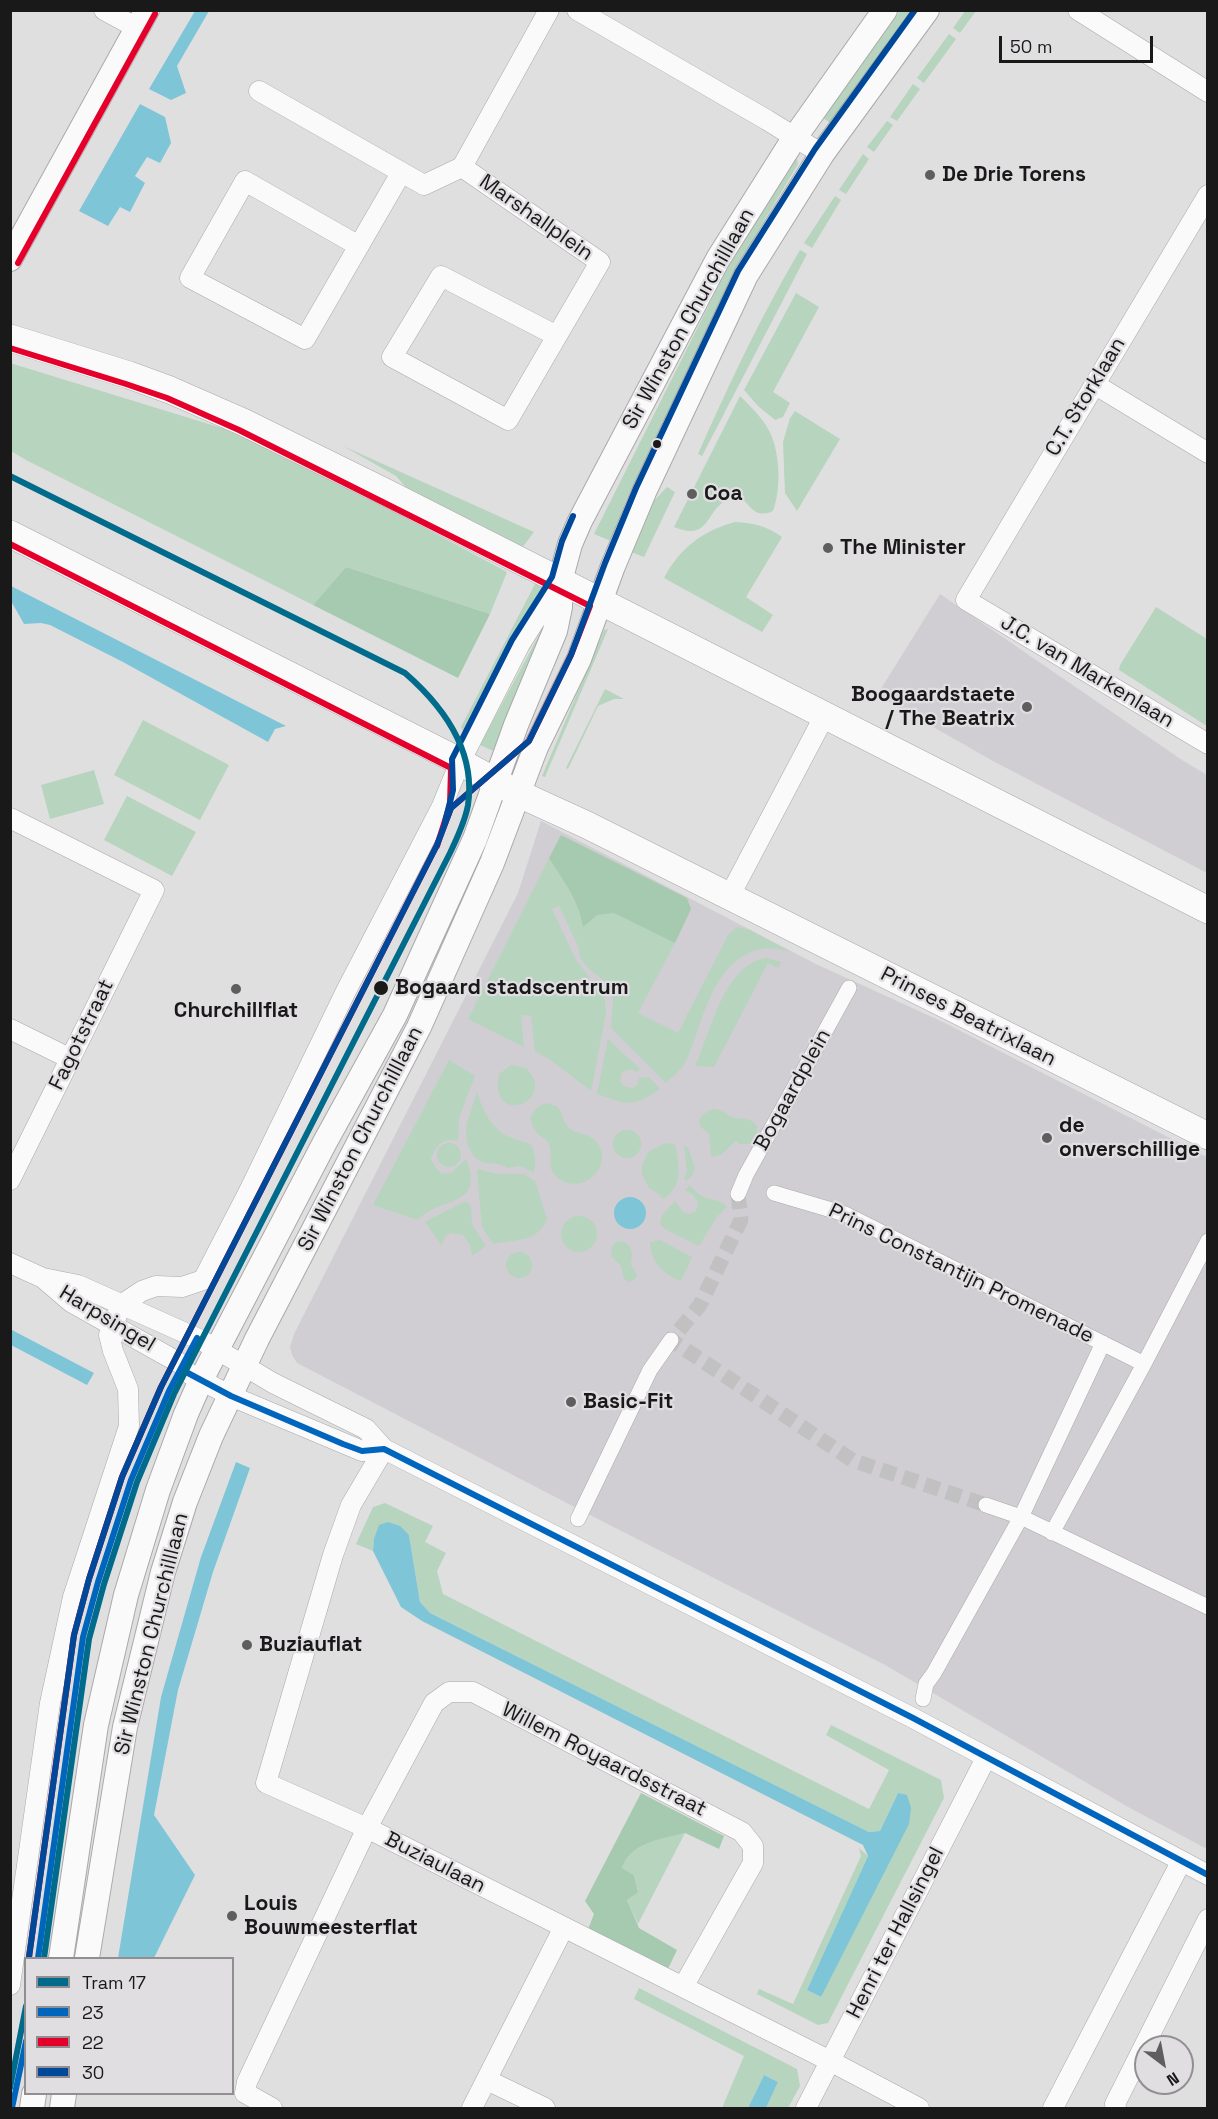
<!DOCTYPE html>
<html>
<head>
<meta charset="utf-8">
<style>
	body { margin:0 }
	#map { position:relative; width:1218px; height:2119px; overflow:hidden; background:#e0dfe0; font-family:"Space Grotesk",sans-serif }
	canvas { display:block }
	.frame { position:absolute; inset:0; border:12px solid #1a191a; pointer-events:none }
	.legend { position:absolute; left:24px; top:1957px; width:210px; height:138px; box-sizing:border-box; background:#e0dee1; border:2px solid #918f91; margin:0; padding:8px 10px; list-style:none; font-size:18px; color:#1a191a }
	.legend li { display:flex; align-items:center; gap:12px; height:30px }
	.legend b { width:30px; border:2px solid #918f91 }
	.north { position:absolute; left:1134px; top:2035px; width:60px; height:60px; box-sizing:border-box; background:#e0dee1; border:2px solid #918f91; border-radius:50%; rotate:148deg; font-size:16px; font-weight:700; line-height:24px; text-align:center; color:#1a191a }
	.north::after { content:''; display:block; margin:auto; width:21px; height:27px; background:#5f5e5f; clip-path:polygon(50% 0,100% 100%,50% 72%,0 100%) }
	.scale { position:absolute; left:999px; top:36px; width:154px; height:27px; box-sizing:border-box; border:3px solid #1a191a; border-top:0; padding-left:8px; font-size:18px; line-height:21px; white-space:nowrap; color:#1a191a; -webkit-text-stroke:4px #e0dee1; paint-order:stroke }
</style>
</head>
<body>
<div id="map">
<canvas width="1218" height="2119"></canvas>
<div class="frame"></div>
<ul class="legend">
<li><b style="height:8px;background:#006b8b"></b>Tram 17</li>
<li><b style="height:8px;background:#0065bd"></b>23</li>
<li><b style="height:8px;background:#e4002b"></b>22</li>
<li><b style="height:8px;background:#004899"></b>30</li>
</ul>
<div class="north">N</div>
<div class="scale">50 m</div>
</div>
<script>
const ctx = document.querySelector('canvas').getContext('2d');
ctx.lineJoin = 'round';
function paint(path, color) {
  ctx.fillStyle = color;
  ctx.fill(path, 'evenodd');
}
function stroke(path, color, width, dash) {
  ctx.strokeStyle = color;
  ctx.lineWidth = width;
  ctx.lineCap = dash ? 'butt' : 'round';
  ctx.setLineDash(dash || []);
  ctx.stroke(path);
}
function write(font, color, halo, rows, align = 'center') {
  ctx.font = font + ' "Space Grotesk",sans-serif';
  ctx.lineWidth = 4.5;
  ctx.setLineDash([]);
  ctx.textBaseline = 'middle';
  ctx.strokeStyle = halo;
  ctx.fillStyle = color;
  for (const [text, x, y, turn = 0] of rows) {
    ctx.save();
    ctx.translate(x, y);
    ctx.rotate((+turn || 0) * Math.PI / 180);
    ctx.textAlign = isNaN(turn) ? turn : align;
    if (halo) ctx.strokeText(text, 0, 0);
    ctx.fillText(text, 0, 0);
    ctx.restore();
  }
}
const built = new Path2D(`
	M940 594 1182 760 1207 775V873L993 761 877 695Z
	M541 821 816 964 943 1022 1207 1157V1849L1128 1807 885 1665 586 1513 297 1363 292 1355 290 1347 294 1334 518 893Z`);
const green = new Path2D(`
	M966 10 976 11 960 33 953 28Z
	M900 11H919L835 126 823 118Z
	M949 34 956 39 924 83 917 78Z
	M913 84 920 89 897 121 890 117Z
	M887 121 893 125 874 152 867 147Z
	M863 154 869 159 846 194 839 190Z
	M797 159 798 164 758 231 740 278 627 498 611 541 594 534 725 273 792 162Z
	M835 196 841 200 812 248 804 243Z
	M800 250 807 254 702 456 698 454C729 384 761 316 800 250Z
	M796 293 819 307 773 392 790 403 783 417 775 420 758 406 744 390Z
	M10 363 225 429 305 464 507 572 490 614 346 567 313 605 26 460 11 451Z
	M740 396C752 408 766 421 772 437 780 459 781 489 773 511 748 522 750 493 732 498 704 506 713 543 674 527Z
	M795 411 840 439 797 511 785 493 783 442 790 418Z
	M343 446 534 532 522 548 411 493 396 476Z
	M667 487 675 492 644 557 631 552 650 505Z
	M735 522C754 523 767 526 782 537L746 597 773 615 762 632 664 578C680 548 702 531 735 522Z
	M536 582 543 586 547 597 467 739 461 727Z
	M1156 607 1207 639V726L1119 670 1120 665Z
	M548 618 500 754 480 745Z
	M608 629 545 777 542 776 604 630Z
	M605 689 624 699H614L598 706 568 769 566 768Z
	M143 720 229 765 200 820 114 775Z
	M94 770 104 804 50 819 41 785Z
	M127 796 196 832 172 876 104 840Z
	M549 858C563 880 578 901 583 926L597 915 614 913 675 943 638 1013 678 1033 728 935 737 927 750 930 789 951C781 950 770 947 762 949 710 959 704 1025 685 1063 681 1070 672 1077 666 1083L611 1028 613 1000 609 985 586 966 580 957 578 946 559 906 552 909 576 960 590 978 567 981 566 990 594 984 604 993 606 1013 591 1091 548 1058 535 1052 531 1016 521 1015 524 1047 468 1019Z
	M766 958 781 962 778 968 768 963 714 1067 695 1066C711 1033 723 965 766 958Z
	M608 1039 640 1069 637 1072 631 1069 622 1072 620 1081 624 1086 633 1088 638 1084 639 1078 649 1077 660 1089C632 1108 628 1105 597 1094Z
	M449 1060 475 1076 459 1118 458 1141C444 1136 435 1146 431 1159L436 1168 442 1174 451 1173 466 1159C486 1209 439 1196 418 1220L373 1205Z
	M511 1065 526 1068C530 1073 535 1078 535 1084 538 1108 490 1120 499 1074Z
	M477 1092C482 1108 489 1125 505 1135 513 1139 523 1141 531 1145 536 1155 536 1162 534 1173L520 1166 508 1168 498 1164 484 1163 474 1157 468 1146 466 1134 467 1123Z
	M549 1103 558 1107C562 1113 563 1122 568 1127 577 1136 592 1132 599 1145 613 1172 575 1198 555 1175 547 1167 553 1154 549 1144 547 1138 540 1137 536 1132 533 1128 532 1123 530 1119 534 1109 538 1105 549 1103Z
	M713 1109C724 1109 726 1116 735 1118 740 1119 745 1118 750 1120 762 1125 757 1138 750 1144H740L736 1141C727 1147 724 1158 711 1156L709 1134 701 1127 699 1121 703 1114Z
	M613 1144a14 14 0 1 1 28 0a14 14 0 1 1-28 0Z
	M437 1155a12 12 0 1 1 24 0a12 12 0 1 1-24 0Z
	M665 1143 675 1144C679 1166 684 1186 663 1199L660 1195 649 1188 642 1174V1166L648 1152Z
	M684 1145 689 1149 695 1169 692 1176 686 1181 684 1178 687 1171Z
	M478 1169 496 1174H524L535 1181 547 1219C538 1243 515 1239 493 1244L482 1227 477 1172Z
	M690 1185C704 1204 713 1195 727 1206L717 1217 699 1246 665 1229 660 1224 662 1215 675 1201 683 1212 689 1214 696 1211 698 1202 693 1195 685 1190Z
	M465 1201 471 1206 472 1224 486 1246 472 1256 470 1245 463 1235 452 1233 445 1236 442 1246 425 1222Z
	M561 1234a18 18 0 1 1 36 0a18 18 0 1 1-36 0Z
	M660 1240 692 1257 681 1281C662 1273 651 1263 650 1242Z
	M618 1241 624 1242 630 1246 632 1255 631 1265 637 1275 635 1279 629 1282 624 1279 621 1266 611 1256 612 1246Z
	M506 1265a13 13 0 1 1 26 0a13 13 0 1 1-26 0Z
	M385 1503 433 1526 425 1542 446 1553 437 1571 443 1594 869 1809 889 1770 826 1735 831 1725 941 1780 944 1798 828 2023 818 2025 757 1994 759 1989 793 2004 861 1856 859 1848 868 1856 807 1990 821 1997 898 1793 880 1831 869 1832 430 1613 420 1602 409 1535 374 1539 373 1551 356 1544 373 1507Z
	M685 1833 638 1924 627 1900 638 1891 634 1875 622 1868C630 1842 662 1839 685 1833Z
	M639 1988 797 2069 800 2086 788 2108H766L778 2082 764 2075 748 2108H722L744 2056 634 1999Z`);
const forest = new Path2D(`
	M346 567 490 614 458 678 313 605Z
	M561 835 687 898 691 909 675 943 614 913 597 915 583 927C579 901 563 880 549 858Z
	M641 1793 724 1836 719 1849 685 1833C663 1839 630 1842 622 1868L634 1875 638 1892 627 1900 639 1928 677 1950 666 1973 587 1932 594 1914 585 1901Z`);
const water = new Path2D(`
	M195 11H209L177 66 186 93 171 100 149 89Z
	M140 104 165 117 171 143 160 163 147 157 135 176 145 183 130 212 120 207 108 226 79 211Z
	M11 586 286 726 275 729 268 742 123 662 50 625 41 623 24 624 11 601Z
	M614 1213a16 16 0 1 1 32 0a16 16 0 1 1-32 0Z
	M10 1329 94 1373 87 1385 11 1345Z
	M236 1462 250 1468 213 1572 178 1690 154 1815 195 1875 154 1958H118L161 1697 201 1557Z
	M388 1522 400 1526 409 1535 420 1602 430 1613 869 1832 880 1831 898 1793 907 1795 911 1808 909 1824 821 1997 807 1990 868 1856 863 1845 422 1621 401 1607 373 1551 374 1539 379 1525Z
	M764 2075 778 2082 766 2108H748Z`);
const pedestrianTunnel = new Path2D(`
	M738 1194 741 1220 700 1305 671 1340 852 1460 986 1505`);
const pedestrian = new Path2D(`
	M774 1193 845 1214 1144 1364
	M738 1194 746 1175 849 988
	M986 1505 1021 1517 1208 1607
	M578 1519 650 1370 671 1340
	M1052 1533 1144 1364 1208 1241
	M923 1699 926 1684 934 1673 1021 1517 1103 1343`);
const minor = new Path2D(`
	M104 10 137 28
	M577 10 767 120 822 154
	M1078 10 1208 92
	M259 91 424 185 462 167 600 262 508 420 392 357 441 276 557 336
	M462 167 549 10
	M1208 195 966 600 1208 744
	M359 246 245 181 190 278 305 339 401 173
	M1094 384 1208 453
	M10 818 154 890 10 1180
	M729 897 825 715
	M10 1029 71 1059
	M10 1263 43 1278 71 1302 183 1365 186 1372 231 1396 362 1451 384 1449
	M43 1278 78 1285 201 1340 273 1383 366 1429 384 1449 913 1718 1208 1875
	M384 1449 351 1505 333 1555 266 1783 367 1828 830 2061 919 2108
	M10 1985 50 1703 73 1597 129 1426 128 1389 113 1351 109 1335 121 1305 142 1291 156 1286 182 1287 203 1280 249 1191 346 991 442 806 460 762 520 644 560 581
	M487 2080 545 2108
	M272 2108 245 2093 247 2082 367 1828 434 1703 449 1692H473L742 1832 753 1846V1863L683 1987
	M472 2108 564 1927
	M806 2108 986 1758
	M1053 2108 1181 1862
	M1116 2108 1115 2104 1208 1919`);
const tertiary = new Path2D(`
	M10 259 147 10
	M61 1958 96 1725 126 1595 158 1490 186 1414 201 1380 325 1142 395 1015 475 839 516 725 555 631 560 607V581L570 544 580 521 718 259 795 137 885 10
	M87 1958 125 1727 163 1572 185 1502 211 1436 257 1339 419 1027 492 863 536 747 579 659 613 566 644 492 746 275 822 154 927 10
	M32 2108 34 2094
	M62 2108 64 2094`);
const secondary = new Path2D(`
	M10 338 129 375 170 390 243 422 387 493 1208 910
	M10 534 449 756 517 793 587 825 1208 1136`);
const bus1 = new Path2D(`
	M183 1365 186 1372 231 1396 343 1444 362 1451 384 1449 913 1718 1208 1875
	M38 1958 83 1637 98 1582 131 1480 169 1391 197 1338
	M12 2108 26 2041`);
const bus2 = new Path2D(`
	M18 263 155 14
	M10 348 126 384 167 398 239 430 590 606 571 655 529 741 451 808 437 845 161 1387 122 1477 89 1579 74 1635 29 1957
	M10 544 451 768 450 805 437 846`);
const bus3 = new Path2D(`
	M445 822 453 790 452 759 512 640 552 577 562 541 573 516
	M29 1957 74 1635 89 1579 122 1477 161 1387 437 845 451 808 529 741 571 655 605 563 636 488 738 271 815 149 915 10`);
const tram1 = new Path2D(`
	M10 476 405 673C444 707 476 751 468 805 465 822 457 838 450 853L174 1394 137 1482 104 1584 89 1639 44 1958
	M10 2088 26 2006`);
const markers = [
	[930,175,6,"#5f5e5f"],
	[657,444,5,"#1a191a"],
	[692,494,6,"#5f5e5f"],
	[828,548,6,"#5f5e5f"],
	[1027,707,6,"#5f5e5f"],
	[381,988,8,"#1a191a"],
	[236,989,6,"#5f5e5f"],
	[1047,1138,6,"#5f5e5f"],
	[571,1402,6,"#5f5e5f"],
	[247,1645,6,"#5f5e5f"],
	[232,1916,6,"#5f5e5f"]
];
const poiNames = [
	["De Drie Torens",942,175],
	["Coa",704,494],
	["The Minister",840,548],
	["Boogaardstaete",1015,695,"right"],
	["/ The Beatrix",1015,719,"right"],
	["Churchillflat",236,1011,"center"],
	["de",1059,1126],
	["onverschillige",1059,1150],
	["Basic-Fit",583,1402],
	["Buziauflat",259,1645],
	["Louis",244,1904],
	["Bouwmeesterflat",244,1928]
];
const streetNames = [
	["Marshallplein",536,218,35],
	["Sir Winston Churchilllaan",689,319,-61],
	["C.T. Storklaan",1086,397,-59],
	["J.C. van Markenlaan",1087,672,31],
	["Prinses Beatrixlaan",968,1017,27],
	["Fagotstraat",82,1035,-64],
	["Bogaardplein",793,1090,-61],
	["Sir Winston Churchilllaan",361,1139,-63],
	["Prins Constantijn Promenade",961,1274,26],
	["Harpsingel",107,1319,31],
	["Sir Winston Churchilllaan",152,1634,-76],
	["Willem Royaardsstraat",604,1760,27],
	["Buziaulaan",435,1863,27],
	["Henri ter Hallsingel",896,1933,-63]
];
const stopNames = [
	["Bogaard stadscentrum",395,988]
];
paint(built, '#d1ced3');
paint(green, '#b7d4be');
paint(forest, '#a5caaf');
paint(water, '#7fc5d8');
stroke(pedestrianTunnel, '#c2c1c2', 15, [15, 8]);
stroke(pedestrian, '#aaa9aa', 16);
stroke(minor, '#aaa9aa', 21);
stroke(tertiary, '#aaa9aa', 26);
stroke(secondary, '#aaa9aa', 28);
stroke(pedestrian, '#fafafa', 15);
stroke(minor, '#fafafa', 20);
stroke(tertiary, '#fafafa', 24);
stroke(secondary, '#fafafa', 27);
stroke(bus1, '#0065bd', 6);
stroke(bus2, '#e4002b', 6);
stroke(bus3, '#004899', 6);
stroke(tram1, '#006b8b', 6);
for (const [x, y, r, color] of markers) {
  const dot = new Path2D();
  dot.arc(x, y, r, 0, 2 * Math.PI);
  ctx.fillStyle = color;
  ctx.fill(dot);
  stroke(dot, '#e0dee1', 2);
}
write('bold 21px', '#1a191a', '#e0dee1', poiNames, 'left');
write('21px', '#1a191a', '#e0dee1', streetNames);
write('bold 21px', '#1a191a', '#e0dee1', stopNames, 'left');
</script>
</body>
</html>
